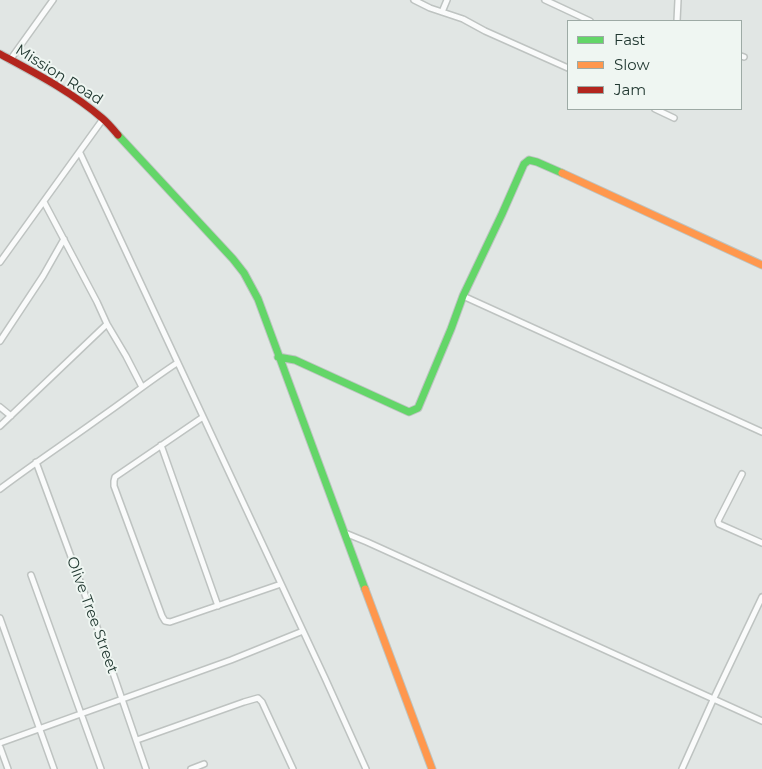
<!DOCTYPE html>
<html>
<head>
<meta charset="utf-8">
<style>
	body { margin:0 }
	#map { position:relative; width:762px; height:769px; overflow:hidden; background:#e1e6e4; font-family:Montserrat,sans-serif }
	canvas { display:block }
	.legend { position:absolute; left:567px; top:20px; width:175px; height:90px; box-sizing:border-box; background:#eff6f2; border:1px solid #9daaa5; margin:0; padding:6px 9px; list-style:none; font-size:15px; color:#213831 }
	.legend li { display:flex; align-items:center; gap:10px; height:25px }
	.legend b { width:25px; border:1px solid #9daaa5 }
</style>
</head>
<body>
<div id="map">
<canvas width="762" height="769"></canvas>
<ul class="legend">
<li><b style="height:6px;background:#63d668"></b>Fast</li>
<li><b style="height:6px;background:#ff974d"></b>Slow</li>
<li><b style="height:6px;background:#b3261e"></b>Jam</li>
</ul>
</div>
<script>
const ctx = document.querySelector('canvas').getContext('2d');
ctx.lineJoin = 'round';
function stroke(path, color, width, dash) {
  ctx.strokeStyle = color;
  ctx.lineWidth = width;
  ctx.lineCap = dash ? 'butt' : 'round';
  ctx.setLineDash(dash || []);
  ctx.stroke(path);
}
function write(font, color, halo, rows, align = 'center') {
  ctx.font = font + ' Montserrat,sans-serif';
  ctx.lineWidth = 4;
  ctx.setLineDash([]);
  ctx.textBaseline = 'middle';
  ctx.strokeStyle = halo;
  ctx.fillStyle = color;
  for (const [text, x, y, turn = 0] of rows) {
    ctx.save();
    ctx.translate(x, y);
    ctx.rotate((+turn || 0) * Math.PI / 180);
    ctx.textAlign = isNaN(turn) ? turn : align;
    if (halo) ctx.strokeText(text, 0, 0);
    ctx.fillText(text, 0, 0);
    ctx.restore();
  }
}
const street = new Path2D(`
	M414 0 430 8 463 19 485 31 568 68
	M545 0 590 21
	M442 12 447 0
	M677 21 678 0
	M741 56 744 57
	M10 60 53 0
	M655 109 674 118
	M80 153 325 678 366 769
	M44 202 97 302 107 324 126 356 142 387
	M0 262 103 119
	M463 296 762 432
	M0 341 43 276 64 239
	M0 407 11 416
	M203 417 115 477 114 481V486L162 616 165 621 170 622 281 584
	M0 426 107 324
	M161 445 218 606
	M36 462 101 638 146 769
	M742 474 718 521 719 524 762 543
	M0 489C33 464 68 441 101 417 127 399 151 380 177 363
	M345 533 367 542 762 721
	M31 575 101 769
	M0 618 54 769
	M137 740 244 702 258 698 262 702 293 769
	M0 743 231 660 303 631
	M0 747 8 769
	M191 769 204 764
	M682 769 713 700 762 597`);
const fast = new Path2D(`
	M118 135 233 259 244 273 258 299 365 589
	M278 357 295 360 409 412 418 408 451 329 463 296 502 214 524 164 529 160 537 162 562 173`);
const slow = new Path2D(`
	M562 173 762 265
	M365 589 432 769`);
const jam = new Path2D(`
	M0 54C35 73 72 92 102 118 108 123 113 129 118 135`);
const streetNames = [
	["Mission Road",59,75,32],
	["Olive Tree Street",92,615,70]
];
stroke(street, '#bec3c1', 8);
stroke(fast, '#bdc4c1', 9);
stroke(slow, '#bdc4c1', 9);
stroke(jam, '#bdc4c1', 9);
stroke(street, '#fafbfb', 5);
stroke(fast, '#63d668', 7);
stroke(slow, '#ff974d', 7);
stroke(jam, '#b3261e', 7);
write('15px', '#213831', '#eff6f2', streetNames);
</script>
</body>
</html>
